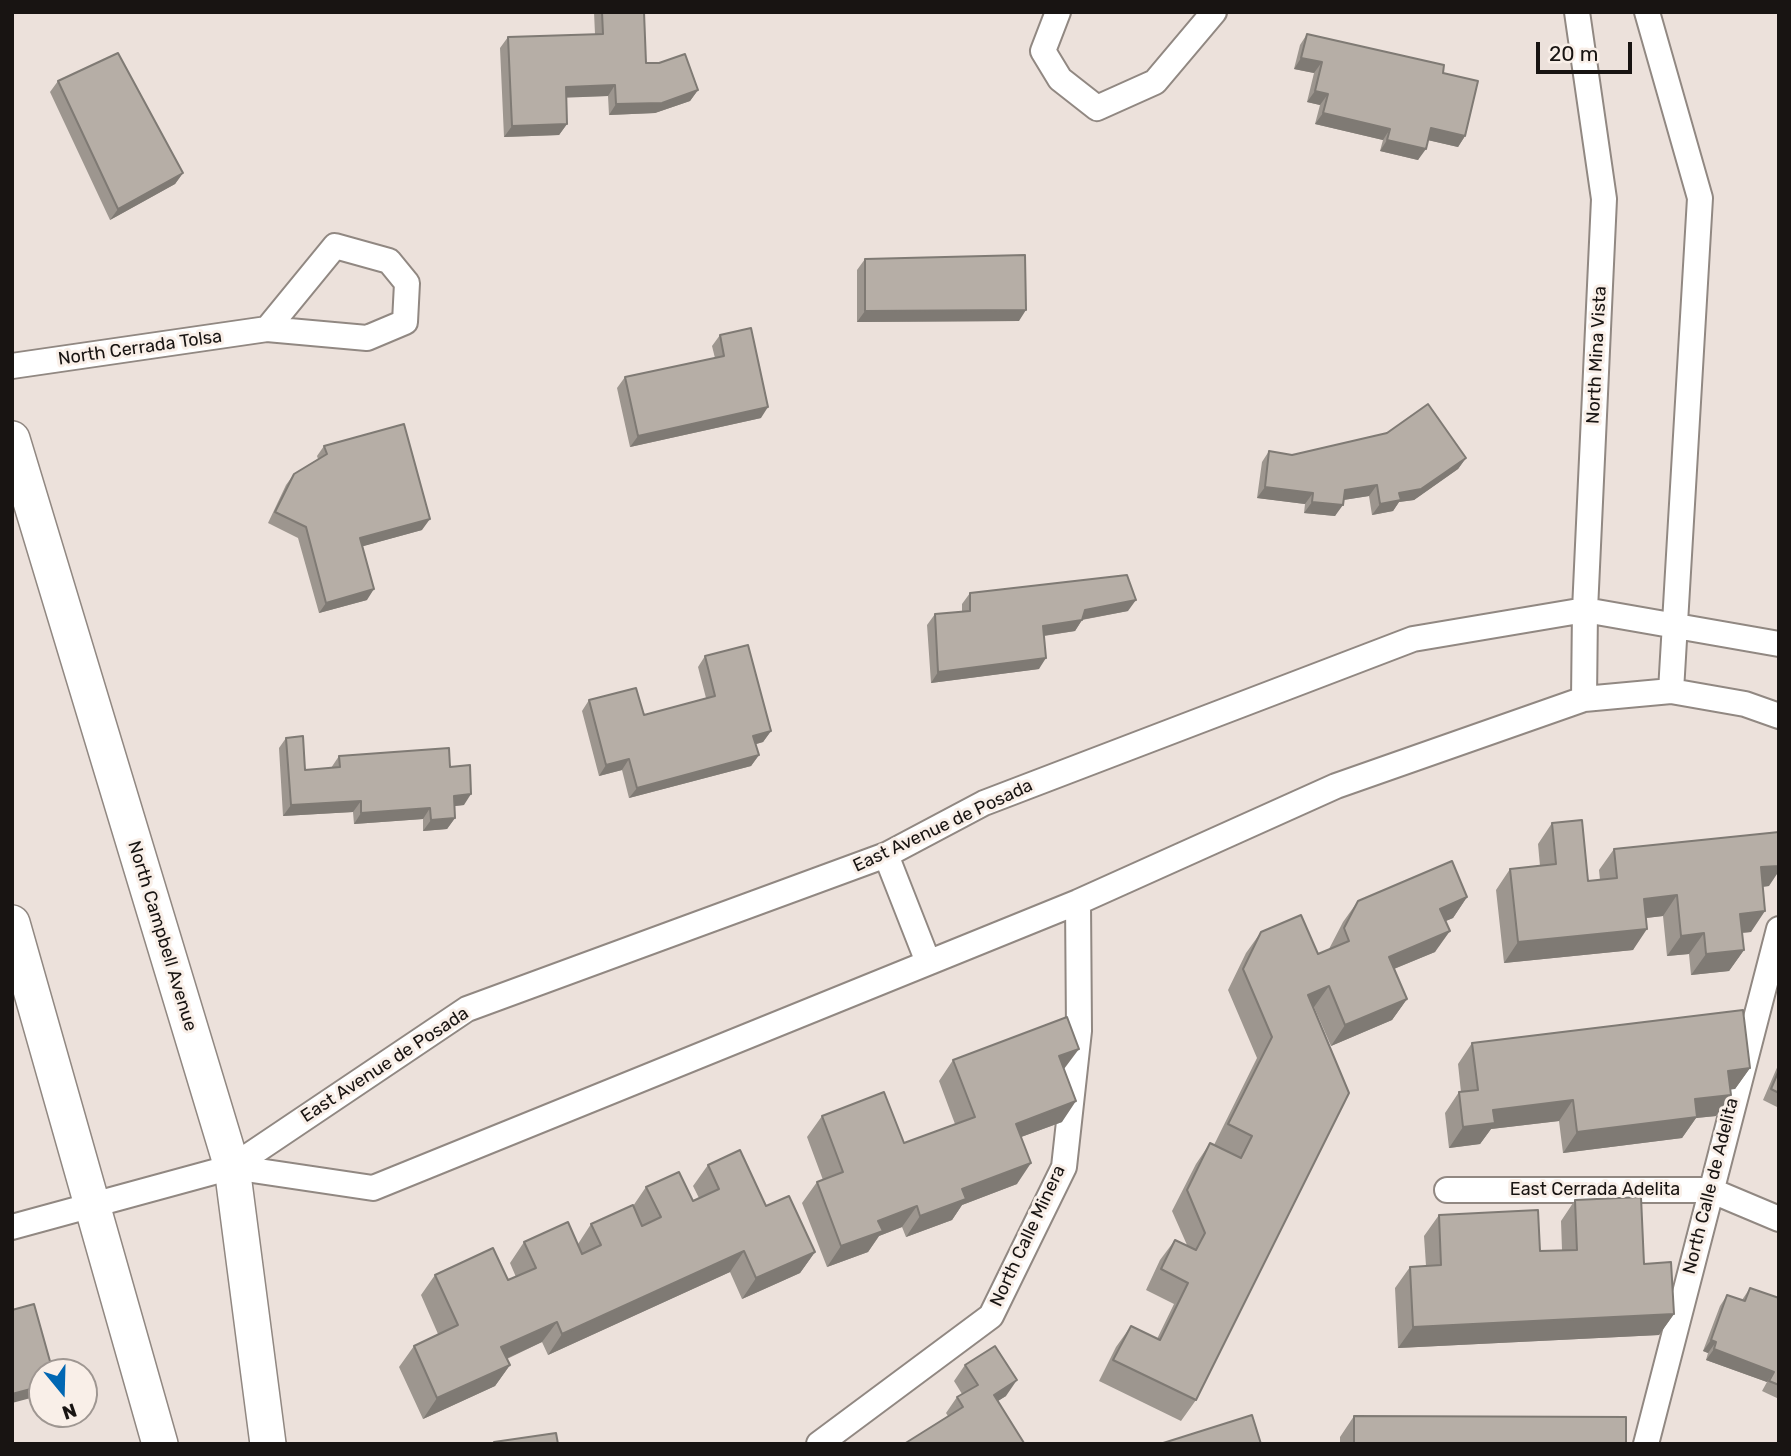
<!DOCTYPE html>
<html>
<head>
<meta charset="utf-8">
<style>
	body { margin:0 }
	#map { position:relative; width:1791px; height:1456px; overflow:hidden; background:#ece1db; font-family:Rubik,sans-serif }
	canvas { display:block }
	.frame { position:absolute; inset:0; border:14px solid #181412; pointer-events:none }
	.north { position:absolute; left:28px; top:1358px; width:70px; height:70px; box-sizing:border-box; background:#f9efe8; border:2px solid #9f9792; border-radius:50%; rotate:161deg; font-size:19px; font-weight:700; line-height:28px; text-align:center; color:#181412 }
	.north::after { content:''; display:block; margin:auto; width:24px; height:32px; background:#0167b3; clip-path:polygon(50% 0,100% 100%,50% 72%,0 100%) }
	.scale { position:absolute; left:1536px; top:42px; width:96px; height:32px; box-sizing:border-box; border:4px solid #181412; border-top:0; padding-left:9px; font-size:21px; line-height:24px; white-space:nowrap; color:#181412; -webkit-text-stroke:5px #f9efe8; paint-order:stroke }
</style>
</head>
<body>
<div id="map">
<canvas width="1791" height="1456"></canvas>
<div class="frame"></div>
<div class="north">N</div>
<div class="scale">20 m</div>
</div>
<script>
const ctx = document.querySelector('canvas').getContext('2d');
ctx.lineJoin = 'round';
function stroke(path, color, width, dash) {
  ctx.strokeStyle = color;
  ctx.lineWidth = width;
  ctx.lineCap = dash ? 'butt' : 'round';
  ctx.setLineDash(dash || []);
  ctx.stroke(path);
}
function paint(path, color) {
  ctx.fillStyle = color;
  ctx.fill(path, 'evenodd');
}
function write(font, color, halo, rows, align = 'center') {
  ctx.font = font + ' Rubik,sans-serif';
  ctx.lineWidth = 6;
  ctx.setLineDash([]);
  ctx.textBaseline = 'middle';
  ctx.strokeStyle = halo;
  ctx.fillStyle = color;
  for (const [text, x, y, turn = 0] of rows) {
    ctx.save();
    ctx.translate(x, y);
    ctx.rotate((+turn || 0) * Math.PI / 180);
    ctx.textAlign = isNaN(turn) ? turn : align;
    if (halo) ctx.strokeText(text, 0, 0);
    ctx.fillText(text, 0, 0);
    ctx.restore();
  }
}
const street = new Path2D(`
	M1058 12 1043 51 1060 79 1097 108 1155 82 1214 12
	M1577 12 1604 199 1585 610 1584 699
	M1647 12 1700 198 1671 691
	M12 366 267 329 367 338 405 322 407 283 389 261 335 246 267 329
	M886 855 928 962
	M232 1167 373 1188 1078 902 1336 786 1584 699 1671 691 1745 704 1779 716
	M1447 1190H1710L1779 1219
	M12 1227 232 1167 467 1009 886 855 984 803 1413 639 1585 610 1779 644
	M819 1444 991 1316 1064 1167 1079 1031 1078 902
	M1646 1444 1779 929`);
const secondary = new Path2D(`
	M12 439 232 1167 268 1444
	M12 923 160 1444`);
const wall = new Path2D(`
	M594 12H644L646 63 698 90 690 101 655 113 609 115 608 96 566 97 567 124 559 135 504 137 500 48 508 37 595 34Z
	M1307 34 1443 73 1465 136 1458 147 1428 140 1418 160 1380 151 1383 140 1315 124 1320 105 1307 102 1314 73 1294 69 1300 45Z
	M58 81 183 173 175 184 110 220 50 92Z
	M865 259 1019 321 857 322V270Z
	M720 335 761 418 630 447 617 388 625 377 715 358 712 346Z
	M324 446 422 530 363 546 367 600 319 613 298 538 268 523 286 485 294 474 318 459 317 456Z
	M1269 451 1292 455 1466 458 1458 469 1414 500 1399 502 1393 511 1372 515 1369 496 1343 500 1335 516 1304 513 1305 504 1257 498 1262 462Z
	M970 593 1128 611 1082 620 1075 631 1044 636 1039 669 931 683 927 625 935 614 962 612V604Z
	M705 656 771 731 763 742 756 744 759 755 751 766 629 798 622 770 599 776 582 711 589 700 644 715 706 698 698 667Z
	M286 738 305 770 331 768 339 756 450 767 464 805 454 806 455 818 447 829 423 831V819L354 824 353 812 283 816 279 748Z
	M1552 823 1588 881 1600 880 1599 870 1614 849 1769 886 1763 887 1751 932 1742 933 1744 950 1729 971 1691 975 1689 954 1667 956 1663 916 1646 918 1633 950 1504 963 1496 890 1510 869 1540 866 1538 844Z
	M1467 897 1453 918 1445 921 1435 952 1394 969 1407 999 1392 1020 1331 1046 1314 1007H1313L1196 1400 1181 1421 1099 1381 1116 1347 1131 1326 1157 1339 1174 1304 1146 1290 1160 1260 1175 1240 1187 1245 1172 1211 1196 1164 1210 1143 1214 1145 1257 1058 1228 990 1246 953 1261 932 1318 954 1329 949 1343 922 1358 901Z
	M1472 1043 1750 1068 1735 1089H1730L1731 1095 1716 1116 1696 1118 1682 1138 1563 1153 1559 1121 1491 1129 1480 1144 1449 1148 1445 1113 1459 1092H1461L1458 1064Z
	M953 1060 1064 1069 1062 1122 1021 1137 1017 1184 962 1205 952 1220 906 1237 902 1227 879 1236 868 1252 827 1267 802 1203 817 1182 823 1180 807 1137 822 1116 904 1143 955 1124 939 1081Z
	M1779 1063V1108L1763 1100Z
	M708 1165 766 1206 815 1252 800 1273 742 1299 730 1272 548 1355 542 1342 507 1359 510 1365 495 1386 423 1419 399 1367 414 1346 438 1334 421 1295 435 1275 508 1280 516 1277 510 1263 524 1242 578 1244 591 1224 633 1206 646 1187 693 1201 699 1198 693 1186Z
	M1575 1200 1644 1264 1674 1314 1659 1335 1398 1348 1395 1288 1410 1267 1426 1266 1424 1236 1439 1215 1540 1251 1562 1250 1561 1221Z
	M1750 1288 1777 1297 1779 1293V1399L1762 1391 1767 1382 1706 1360 1708 1353 1703 1351 1720 1306 1727 1295 1742 1300Z
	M965 1365 1006 1396 998 1401 1024 1443V1444H904L948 1416 946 1413 957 1397 962 1394 954 1381Z
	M1354 1416 1626 1444H1340V1437Z`);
const shadedWall = new Path2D(`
	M1301 58 1322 62 1314 73 1294 69Z
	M615 85 608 96 558 98 566 87Z
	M698 90 690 101 655 113 609 115 616 104Z
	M1315 91 1328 94 1320 105 1307 102Z
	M1323 113 1390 129 1383 140 1315 124Z
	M567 124 559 135 504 137 512 126Z
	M1431 128 1465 136 1458 147 1423 139Z
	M1387 140 1426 149 1418 160 1380 151Z
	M183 173 175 184 110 220 118 209Z
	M1026 310 1019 321 857 322 865 311Z
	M768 407 761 418 630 447 638 436Z
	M1466 458 1458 469 1414 500 1399 502 1393 511 1372 515 1380 504Z
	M1377 485 1369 496 1337 501 1345 490Z
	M1265 487 1313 493 1305 504 1257 498Z
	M1312 502 1343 505 1335 516 1304 513Z
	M430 519 422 530 353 549 360 538Z
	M374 589 367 600 319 613 326 603Z
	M1136 600 1128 611 1080 620H1082L1075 631 1035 637 1043 626 1085 610Z
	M1046 658 1039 669 931 683 938 672Z
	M771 731 763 742 746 747 753 736Z
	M759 755 751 766 629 798 637 788Z
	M629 759 622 770 599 776 606 765Z
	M471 794 464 805 446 807 454 796Z
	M361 801 353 812 283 816 291 805Z
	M430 808 423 819 354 824 361 813Z
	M455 818 447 829 423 831 431 820Z
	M1779 866V871L1769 886 1746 888 1761 867Z
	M1677 895 1663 916 1629 920 1644 899Z
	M1467 897 1453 918 1425 930 1440 909Z
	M1765 911 1751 932 1725 934 1740 914Z
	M1647 929 1633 950 1504 963 1518 942Z
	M1450 931 1435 952 1374 977 1389 957Z
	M1704 933 1689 954 1667 956 1681 936Z
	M1744 950 1729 971 1691 975 1706 954Z
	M1329 986 1314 1007 1294 1015 1308 995Z
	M1407 999 1392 1020 1331 1046 1345 1025Z
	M1079 1049 1064 1069 1059 1056Z
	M1750 1068 1735 1089 1713 1092 1728 1071Z
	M1731 1095 1716 1116 1696 1118 1682 1138 1563 1153 1577 1132 1695 1099Z
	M1573 1100 1559 1121 1491 1129 1480 1144 1449 1148 1463 1127 1493 1110Z
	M1076 1101 1062 1122 1002 1144 1016 1124Z
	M1031 1163 1017 1184 962 1205 952 1220 906 1237 920 1216 962 1189Z
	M917 1206 902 1227 879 1236 868 1252 827 1267 841 1246 878 1221Z
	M744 1251 730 1272 548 1355 562 1334Z
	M815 1252 800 1273 742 1299 756 1278Z
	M1674 1314 1659 1335 1398 1348 1413 1327Z
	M557 1322 542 1342 486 1368 501 1347Z
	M1711 1340 1716 1342 1708 1353 1703 1351Z
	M1714 1349 1774 1372 1767 1382 1706 1360Z
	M510 1365 495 1386 423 1419 437 1398Z
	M1017 1380 1006 1396 983 1410 994 1395Z
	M42 1386V1395L12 1403V1394Z`);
const building = new Path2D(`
	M602 12H644L646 63H659L685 54 698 90 662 103 616 104 615 85 566 87 567 124 512 126 508 37 603 34Z
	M1307 34 1444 65 1443 73 1478 81 1465 136 1431 128 1426 149 1387 140 1390 129 1323 113 1328 94 1315 91 1322 62 1301 58Z
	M118 53 183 173 118 209 58 81Z
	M1025 255 1026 310 865 311V259Z
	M751 328 768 407 638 436 625 377 724 356 720 335Z
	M1428 404 1466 458 1421 489 1399 493 1401 500 1380 504 1377 485 1345 490 1343 505 1312 502 1313 493 1265 487 1269 451 1292 455 1387 433Z
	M404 424 430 519 360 538 374 589 326 603 306 527 275 512 294 474 327 454 324 446Z
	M1127 575 1136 600 1085 610 1082 620 1043 626 1046 658 938 672 935 614 970 611V593Z
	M748 645 771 731 753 736 759 755 637 788 629 759 606 765 589 700 636 688 644 715 715 696 705 656Z
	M303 736 305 770 340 767 339 756 449 748 450 767 470 765 471 794 454 796 455 818 431 820 430 808 361 813V801L291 805 286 738Z
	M1582 820 1588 881 1617 878 1614 849 1779 832V866L1761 867 1765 911 1740 914 1744 950 1706 954 1704 933 1681 936 1677 895 1644 899 1647 929 1518 942 1510 869 1556 864 1552 823Z
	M1452 861 1467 897 1440 909 1450 931 1389 957 1407 999 1345 1025 1329 986 1308 995 1349 1093 1196 1400 1113 1360 1131 1326 1160 1340 1188 1283 1161 1269 1175 1240 1196 1250 1205 1233 1187 1190 1210 1143 1241 1158 1252 1136 1228 1124 1272 1037 1243 969 1261 932 1301 915 1318 954 1349 941 1344 928 1358 901Z
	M1743 1010 1750 1068 1728 1071 1731 1095 1695 1099 1697 1117 1577 1132 1573 1100 1493 1110 1495 1123 1463 1127 1459 1092 1478 1090 1472 1043Z
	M1067 1017 1079 1049 1059 1056 1076 1101 1016 1124 1031 1163 962 1189 966 1199 920 1216 917 1206 878 1221 883 1231 841 1246 817 1182 843 1172 822 1116 884 1092 904 1143 975 1117 953 1060Z
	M1779 1070V1093L1771 1089Z
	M740 1150 766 1206 789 1196 815 1252 756 1278 744 1251 562 1334 557 1322 501 1347 510 1365 437 1398 414 1346 458 1325 435 1275 493 1248 508 1280 536 1268 524 1242 568 1222 582 1254 601 1245 591 1224 633 1205 642 1226 661 1217 646 1187 679 1172 693 1201 719 1189 708 1165Z
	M1641 1197 1644 1264 1671 1262 1674 1314 1413 1327 1410 1267 1441 1265 1439 1215 1538 1210 1540 1251 1577 1250 1575 1200Z
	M1750 1288 1779 1298V1385L1769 1381 1774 1372 1714 1349 1716 1342 1711 1340 1727 1295 1745 1301Z
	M34 1304 53 1372H42V1386L12 1394V1310Z
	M995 1346 1017 1380 994 1395 1024 1443 1022 1444H904L963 1407 957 1397 978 1385 965 1365Z
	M1252 1415 1261 1444H1160Z
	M1354 1416 1626 1417V1444H1354Z
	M556 1433 558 1444H494V1442Z`);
const streetNames = [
	["North Cerrada Tolsa",140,348,-8],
	["North Mina Vista",1597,355,-87],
	["East Avenue de Posada",943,826,-25],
	["North Campbell Avenue",162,936,73],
	["East Avenue de Posada",385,1065,-33],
	["North Calle de Adelita",1711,1186,-76],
	["East Cerrada Adelita",1595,1190],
	["North Calle Minera",1028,1236,-65]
];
stroke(street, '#918882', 28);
stroke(secondary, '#918882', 38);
stroke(street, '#fff', 24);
stroke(secondary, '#fff', 35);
paint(wall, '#9d968f');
paint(shadedWall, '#7f7a74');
paint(building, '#b6aea6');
stroke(building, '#7f7a74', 2);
write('18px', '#181412', '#f9efe8', streetNames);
</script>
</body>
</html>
